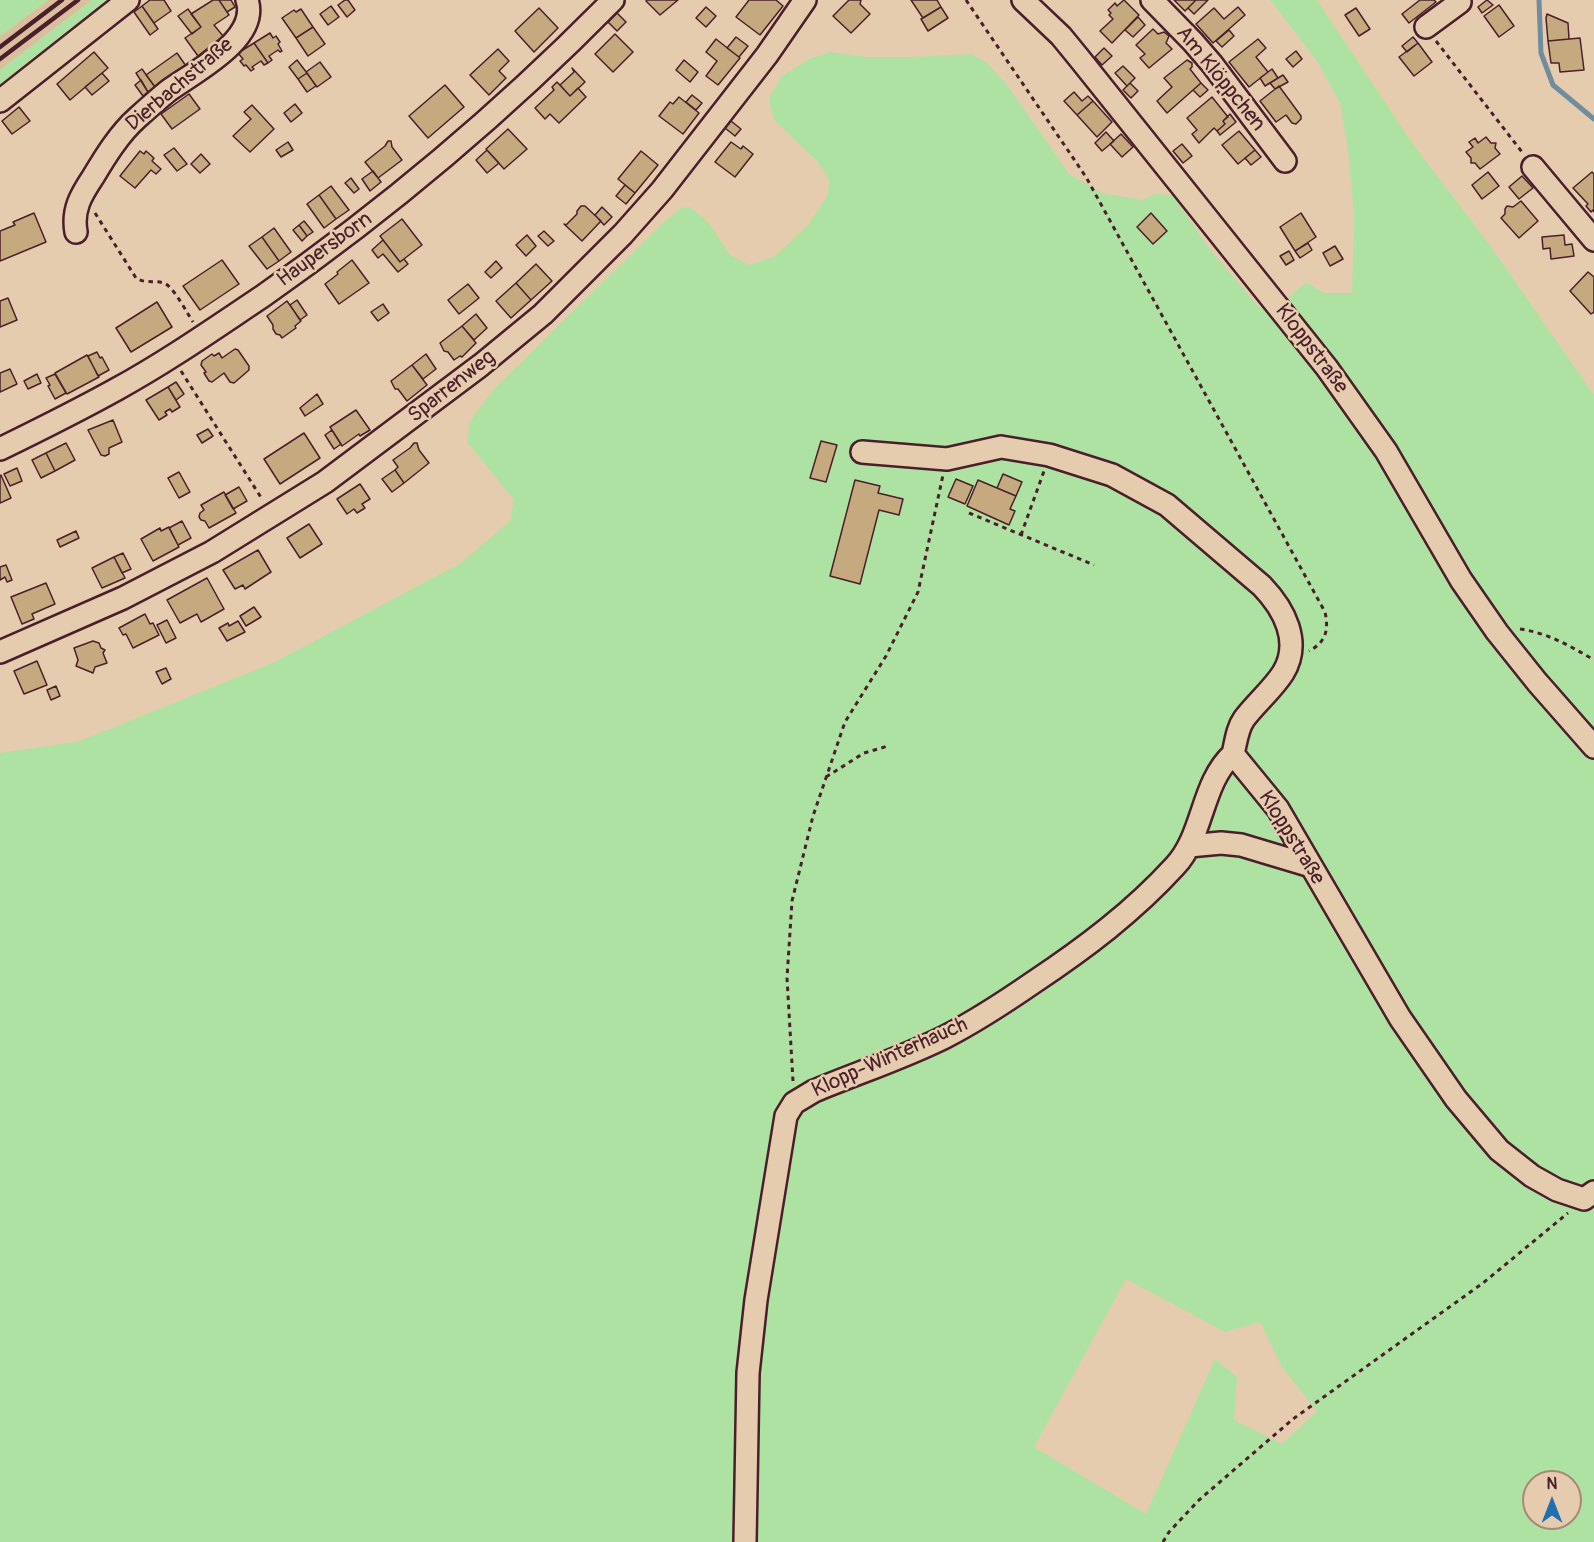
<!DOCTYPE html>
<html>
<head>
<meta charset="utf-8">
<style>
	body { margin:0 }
	#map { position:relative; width:1594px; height:1542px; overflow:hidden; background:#e6ccae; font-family:Pangolin,sans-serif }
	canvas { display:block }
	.north { position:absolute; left:1522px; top:1470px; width:60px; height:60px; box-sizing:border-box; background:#e6ccae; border:2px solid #a8877a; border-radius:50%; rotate:0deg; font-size:16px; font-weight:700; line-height:24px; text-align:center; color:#4a1f2b }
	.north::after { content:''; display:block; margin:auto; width:21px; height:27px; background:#1f6fb2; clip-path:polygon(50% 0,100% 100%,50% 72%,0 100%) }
</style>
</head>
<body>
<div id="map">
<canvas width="1594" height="1542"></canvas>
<div class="north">N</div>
</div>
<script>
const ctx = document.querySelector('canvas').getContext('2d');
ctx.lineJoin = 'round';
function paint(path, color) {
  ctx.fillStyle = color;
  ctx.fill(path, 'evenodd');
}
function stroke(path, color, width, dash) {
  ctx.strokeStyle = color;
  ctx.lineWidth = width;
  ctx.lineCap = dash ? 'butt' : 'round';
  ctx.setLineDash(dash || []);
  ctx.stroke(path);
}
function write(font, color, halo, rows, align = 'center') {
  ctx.font = font + ' Pangolin,sans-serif';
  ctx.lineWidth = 5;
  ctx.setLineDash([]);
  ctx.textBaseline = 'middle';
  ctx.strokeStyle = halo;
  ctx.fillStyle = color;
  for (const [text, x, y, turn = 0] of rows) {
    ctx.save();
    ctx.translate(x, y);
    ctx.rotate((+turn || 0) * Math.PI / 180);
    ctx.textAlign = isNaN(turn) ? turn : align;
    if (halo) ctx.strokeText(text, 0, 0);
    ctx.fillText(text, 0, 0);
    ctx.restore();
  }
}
const built = new Path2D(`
	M48 0H92L0 70V36Z`);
const green = new Path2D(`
	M0 0H48L0 36Z
	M92 0H120L0 95V70Z
	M1270 0H1317L1413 144 1489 244 1594 395V1542H0V753L80 741 275 662 461 563 510 521 514 500 468 443 469 423 493 390 665 221 681 208 690 207 709 223 730 255 749 265 774 257 809 224 828 194 829 180 817 161 775 121 770 107V96L782 76 811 58 830 52 866 57H910L972 54 986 62 1008 86 1069 174 1102 193 1143 200 1155 194 1173 195 1208 247 1257 305 1272 313 1306 282 1324 293H1352L1354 216 1348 149 1340 103 1317 61ZM1126 1279 1225 1332 1260 1322 1282 1367 1317 1411 1282 1444 1234 1420 1237 1377 1215 1359 1146 1514 1034 1447ZM1534 1482H1570V1518H1534Z`);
const stream = new Path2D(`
	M1539 0 1541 53 1553 85 1594 119`);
const building = new Path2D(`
	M150 0H164L171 11 154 23 142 6Z
	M213 0H219L229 15 214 25 223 36 198 56 185 38 201 27 191 14Z
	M219 0H231L235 7 227 12Z
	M345 0H348L355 10 347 17 338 5Z
	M647 0H678L660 15 646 1Z
	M749 0H776L783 6 760 35 736 17Z
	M849 0H861L860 4 870 14 851 33 833 16Z
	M911 0H937L941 7 923 18Z
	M1124 0 1139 15 1112 43 1100 31 1113 19 1109 15 1111 13 1108 10 1115 3 1117 6Z
	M1174 0H1196L1185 11Z
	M1196 0H1208L1194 14 1188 8Z
	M1420 0H1434L1436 2 1409 23 1402 14Z
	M1487 0 1493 5 1482 13 1478 7Z
	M1499 5 1514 26 1499 37 1484 16Z
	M142 6 158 29 150 35 134 12Z
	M331 6 339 17 328 25 320 14Z
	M706 7 716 16 706 27 696 18Z
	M941 7 948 18 928 31 921 19Z
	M1238 7 1245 15 1213 43 1196 24 1214 8 1224 19Z
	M539 8 558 28 534 52 515 31Z
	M1356 8 1370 29 1359 36 1345 15Z
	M188 9 201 27 192 34 178 16Z
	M301 9 313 27 296 38 282 18 294 10 296 12Z
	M617 13 626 22 617 31 608 22Z
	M1547 14 1568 23 1569 39 1548 41 1546 18Z
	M1138 17 1145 25 1133 37 1125 30Z
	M313 27 325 44 308 56 296 38Z
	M1153 29 1158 34 1164 32 1169 36 1166 43 1172 49 1149 68 1140 58 1145 54 1136 45Z
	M1229 30 1234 36 1222 47 1216 41Z
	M270 33 273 38 276 36 280 42 278 44 282 51 280 52 278 50 269 56 272 60 268 63 254 43Z
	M615 34 633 52 613 72 595 54Z
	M736 37 748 46 739 57 727 48Z
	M1413 37 1418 43 1407 52 1402 46Z
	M1580 38 1584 70 1560 72 1559 63H1551L1548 41Z
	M716 39 740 58 718 85 706 76 717 61 706 52Z
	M1258 39 1266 48 1256 57 1268 72 1249 87 1229 62Z
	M254 43 268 63 264 65 261 61 252 67 254 69 251 71 246 65 244 66 240 61 243 59 238 53Z
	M1418 43 1432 62 1414 76 1399 57Z
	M1104 48 1112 56 1102 65 1095 57Z
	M498 49 509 61 499 71 506 78 489 95 470 75Z
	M1296 51 1302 59 1293 67 1286 59Z
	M94 52 108 68 70 100 57 84Z
	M177 53 186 66 155 87 146 75Z
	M297 60 307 73 298 79 289 67Z
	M684 60 698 72 690 82 676 70Z
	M1187 60 1192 63V67L1190 69 1201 83 1167 113 1157 101 1172 87 1164 78Z
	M320 62 331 77 317 87 306 72Z
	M1123 66 1135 78 1127 86 1115 73Z
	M572 68 585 82 570 96 560 85 574 72Z
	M142 69 155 87 148 92 136 73Z
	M1272 69 1278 78 1265 86 1260 78Z
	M102 73 109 81 92 95 85 87Z
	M307 73 316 86 307 92 298 79Z
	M1283 75 1288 82 1275 89 1270 83Z
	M141 80 148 92 143 96 135 85Z
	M557 82 570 96 578 88 586 97 559 123 550 114 545 119 535 108 554 90 552 87Z
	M1130 83 1138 91 1131 98 1123 90Z
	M1201 83 1208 90 1200 97 1193 90Z
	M445 85 464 107 428 138 409 116Z
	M1279 86 1301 116V119L1296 124 1292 123 1286 115 1276 122 1260 101Z
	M1074 92 1082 101 1088 96 1093 101 1077 115 1064 101Z
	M189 94 200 109 172 129 161 114Z
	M692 95 702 103 696 110 686 102Z
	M679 97 699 113 683 134 659 116 670 102 673 104Z
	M1212 97 1228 117 1223 121 1225 124 1217 131 1214 128 1199 143 1192 134 1197 130 1187 118Z
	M1093 101 1112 122 1097 137 1077 115Z
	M295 104 302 113 291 122 284 113Z
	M252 105 274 129 250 152 233 136 251 119 244 112Z
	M19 107 30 121 12 134 2 121Z
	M1230 114 1236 122 1220 135 1217 131 1225 124 1223 121Z
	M731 121 741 129 735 136 725 128Z
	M508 129 527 149 504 169 486 149Z
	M1239 131 1255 150 1238 164 1222 145Z
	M1106 132 1114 141 1102 151 1095 143Z
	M1121 134 1133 147 1122 157 1110 144Z
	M1486 137 1491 143H1496L1495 148 1500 154 1480 169 1475 163H1471V158L1466 152 1473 147 1469 142 1475 138 1478 143Z
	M388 141H391L392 147 402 160 378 178 365 162 385 146Z
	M288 142 293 150 281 157 276 150Z
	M731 142 741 149 743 146 753 154 735 177 715 162Z
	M1182 144 1192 156 1183 163 1173 151Z
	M174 148 187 164 177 171 164 155Z
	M487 150 499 163 487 173 476 160Z
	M1255 150 1261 157 1251 165 1245 158Z
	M140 151 144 154 146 151 154 158 152 161 161 169 156 174 151 170 135 188 120 176Z
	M641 151 658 165 635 193 618 179Z
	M201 154 210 164 200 173 191 164Z
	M373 171 381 182 370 191 362 179Z
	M1488 172 1499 186 1482 199 1472 185Z
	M1592 172 1594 174V212L1593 210 1591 212 1586 206 1588 204 1573 188Z
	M1522 176 1533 188 1519 199 1509 187Z
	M351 178 359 189 354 193 345 183Z
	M625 185 635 193 626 204 616 196Z
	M331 186 349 210 336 219 319 195Z
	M319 195 336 219 324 228 307 204Z
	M1521 201 1538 221 1519 238 1501 218 1505 214V209L1507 206 1513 207Z
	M581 206H585L601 221 582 241 564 224 566 225 577 214V211Z
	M602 207 612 217 604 225 595 215Z
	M34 213 46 242 0 261V231L15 225 13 222Z
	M1151 213 1167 231 1153 244 1137 227Z
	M1301 213 1316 237 1295 251 1280 227Z
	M402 219 422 245 400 262 380 236Z
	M304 221 313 232 307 236 299 225Z
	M299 225 307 236 302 241 293 230Z
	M274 228 291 252 279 261 262 237Z
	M544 231 554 241 548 246 538 236Z
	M527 235 536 246 526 256 516 245Z
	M1564 235 1565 245 1572 244 1574 256 1551 259 1550 248 1543 249 1542 237Z
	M262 237 279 261 267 269 249 246Z
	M383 240 400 262 404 259 408 264 398 272 383 254 378 258 372 250Z
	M1308 243 1312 250 1300 258 1295 251Z
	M1335 246 1343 259 1330 266 1323 253Z
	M1289 251 1294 260 1286 265 1280 256Z
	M222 260 239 284 200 310 183 286Z
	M352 260 369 283 339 304 325 284 338 274 337 272Z
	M496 261 502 268 491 278 485 272Z
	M536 264 552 281 531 300 516 283Z
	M1588 272 1594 277V312L1591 314 1570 291Z
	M516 283 531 300 511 318 496 301Z
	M468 284 479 298 459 314 448 300Z
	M8 298 17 320 0 327V301Z
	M297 300 307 315 300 320 290 305Z
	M287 301 301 321 295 326 296 328 282 338 280 335 276 334 273 329V325L267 316Z
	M157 302 172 327 131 352 116 328Z
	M383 304 389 313 378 321 371 312Z
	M476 314 487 328 474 340 462 326Z
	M462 326 476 343 462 357 460 356 454 360 448 352 444 351 440 343Z
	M235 349 238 350 249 366V370L234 383 230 382 224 373 212 382 209 381 204 373 206 372 201 365 202 361 212 354 214 356 219 353 222 358Z
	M97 352 100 358 102 357 109 370 98 376 88 356Z
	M426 354 436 369 423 379 412 365Z
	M87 355 99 377 67 394 55 373Z
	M412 365 427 385 407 401 398 389H395L391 381Z
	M10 369 17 384 0 392V373Z
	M37 374 41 383 28 389 24 381Z
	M55 374 66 393 55 399 48 386 50 385 46 378Z
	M176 382 184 394 176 400 168 387Z
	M168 387 180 407 172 412 170 409 165 412 167 415 159 420 146 400Z
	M317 394 323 404 305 416 300 408Z
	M356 410 370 430 360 436 359 434 342 446 330 427Z
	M113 420 122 442 109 448V454L105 456 101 455 88 430Z
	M208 429 213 436 202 443 197 435Z
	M332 430 341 444 334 449 325 435Z
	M304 433 320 458 280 484 264 459Z
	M821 441 837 445 826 482 810 478Z
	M66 443 75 460 55 471 46 453Z
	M414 443H417L419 450 429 463 404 483 395 470 398 467 393 460 410 448Z
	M46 453 55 471 41 478 32 460Z
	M17 468 22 481 10 486 4 474Z
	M395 470 404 483 392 492 382 479Z
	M179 472 190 492 179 498 168 478Z
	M1003 474 1022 482 1016 496 997 488Z
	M1 475 11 498 0 503V476Z
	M956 479 973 486 965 504 948 497Z
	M855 480 880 486 878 493 903 499 899 515 879 510 860 584 830 576Z
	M978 480 1016 496 1010 509 1015 511 1009 525 967 506Z
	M360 484 370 499 362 504 365 508 357 513 354 509 347 514 337 499Z
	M239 487 247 501 233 509 225 495Z
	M224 492 236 513 209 528 205 521 201 520 199 517 200 513 204 510 201 505Z
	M182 521 191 538 178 545 169 528Z
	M309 524 322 544 300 558 287 538Z
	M169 527 179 547 153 561 141 539 160 528 161 531Z
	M76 531 79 538 60 547 57 540Z
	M258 550 271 572 245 589 243 585 235 589 223 570Z
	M123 553 131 569 122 573 114 557Z
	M114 557 125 578 102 588 92 568Z
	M6 565 12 580 7 582 5 577 0 580V567Z
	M207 578 224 609 201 622 197 614 180 623 167 600Z
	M46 583 55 604 32 614 34 619 22 624 11 597Z
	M254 607 261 617 246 626 240 616Z
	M145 614 150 624 153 623 159 635 133 648 126 634 123 635 119 628Z
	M167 620 176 638 166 643 157 625Z
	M238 621 245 632 227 641 219 628 228 623 229 626Z
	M93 641 99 643 101 648 105 650 103 653 107 663 95 667 93 673 76 666 78 660 74 648Z
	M37 661 47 685 24 694 14 671Z
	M166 668 171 679 162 684 156 672Z
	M56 686 60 696 51 700 47 690Z`);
const path = new Path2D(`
	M966 0 1086 177 1325 612C1329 630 1326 642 1309 651
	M1436 41 1522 152
	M95 213 136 278C145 284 154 280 164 283 173 286 187 313 193 322
	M181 371 262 499
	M969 513 1094 565
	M1021 535 1044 471
	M1520 629C1548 633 1570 646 1594 660
	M826 777 864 753 888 746
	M793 1081 787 978 792 901 813 816 845 722 886 656 918 592 943 475
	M1163 1542 1169 1532 1199 1500 1293 1419 1483 1283 1568 1213`);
const minor = new Path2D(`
	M1023 0 1061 36 1079 58 1327 368 1386 451 1461 580 1497 632 1537 682 1594 747
	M1152 0 1193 42 1212 64 1285 161
	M1426 27 1460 2
	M0 101 128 0
	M1533 167 1594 240
	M76 232C72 210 81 195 93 177 105 157 119 134 137 118 147 109 157 100 168 91 194 72 260 39 247 0
	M0 449C39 430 79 410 117 389 168 361 215 328 263 296 389 208 505 110 613 0
	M862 452 947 459 1001 447 1049 455 1112 475 1167 505 1262 586C1284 609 1302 642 1283 673 1272 690 1256 703 1244 719 1237 729 1236 742 1233 754L1278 809 1400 1018 1456 1099 1499 1150 1532 1176 1557 1190 1584 1199 1594 1192
	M0 652 123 598 212 552 325 482 481 365 543 314 623 234 662 190 767 55 805 0
	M1189 846 1221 843 1241 845 1311 866
	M745 1542 748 1373 756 1300 786 1116 794 1103 814 1091C857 1073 903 1058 945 1037 976 1021 1005 1002 1034 982 1085 948 1133 912 1175 866 1204 835 1201 783 1233 754`);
const rail = new Path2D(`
	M0 47 62 0
	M0 59 78 0`);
const streetNames = [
	["Am Klöppchen",1220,79,51],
	["Dierbachstraße",180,85,-40],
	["Haupersborn",325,250,-36],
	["Kloppstraße",1311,349,53],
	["Sparrenweg",452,387,-38],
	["Kloppstraße",1291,838,58],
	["Klopp-Winterhauch",890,1058,-24]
];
paint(built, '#d9bf9e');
paint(green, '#aee2a3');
stroke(stream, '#708d9e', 5);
paint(building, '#c5aa7f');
stroke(building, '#4a1f2b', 1.5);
stroke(minor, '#4a1f2b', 26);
stroke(path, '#4a1f2b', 3, [4.5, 4.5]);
stroke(minor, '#e6ccae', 21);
stroke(rail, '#4a1f2b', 4.5);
write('21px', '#4a1f2b', '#e6ccae', streetNames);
</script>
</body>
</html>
